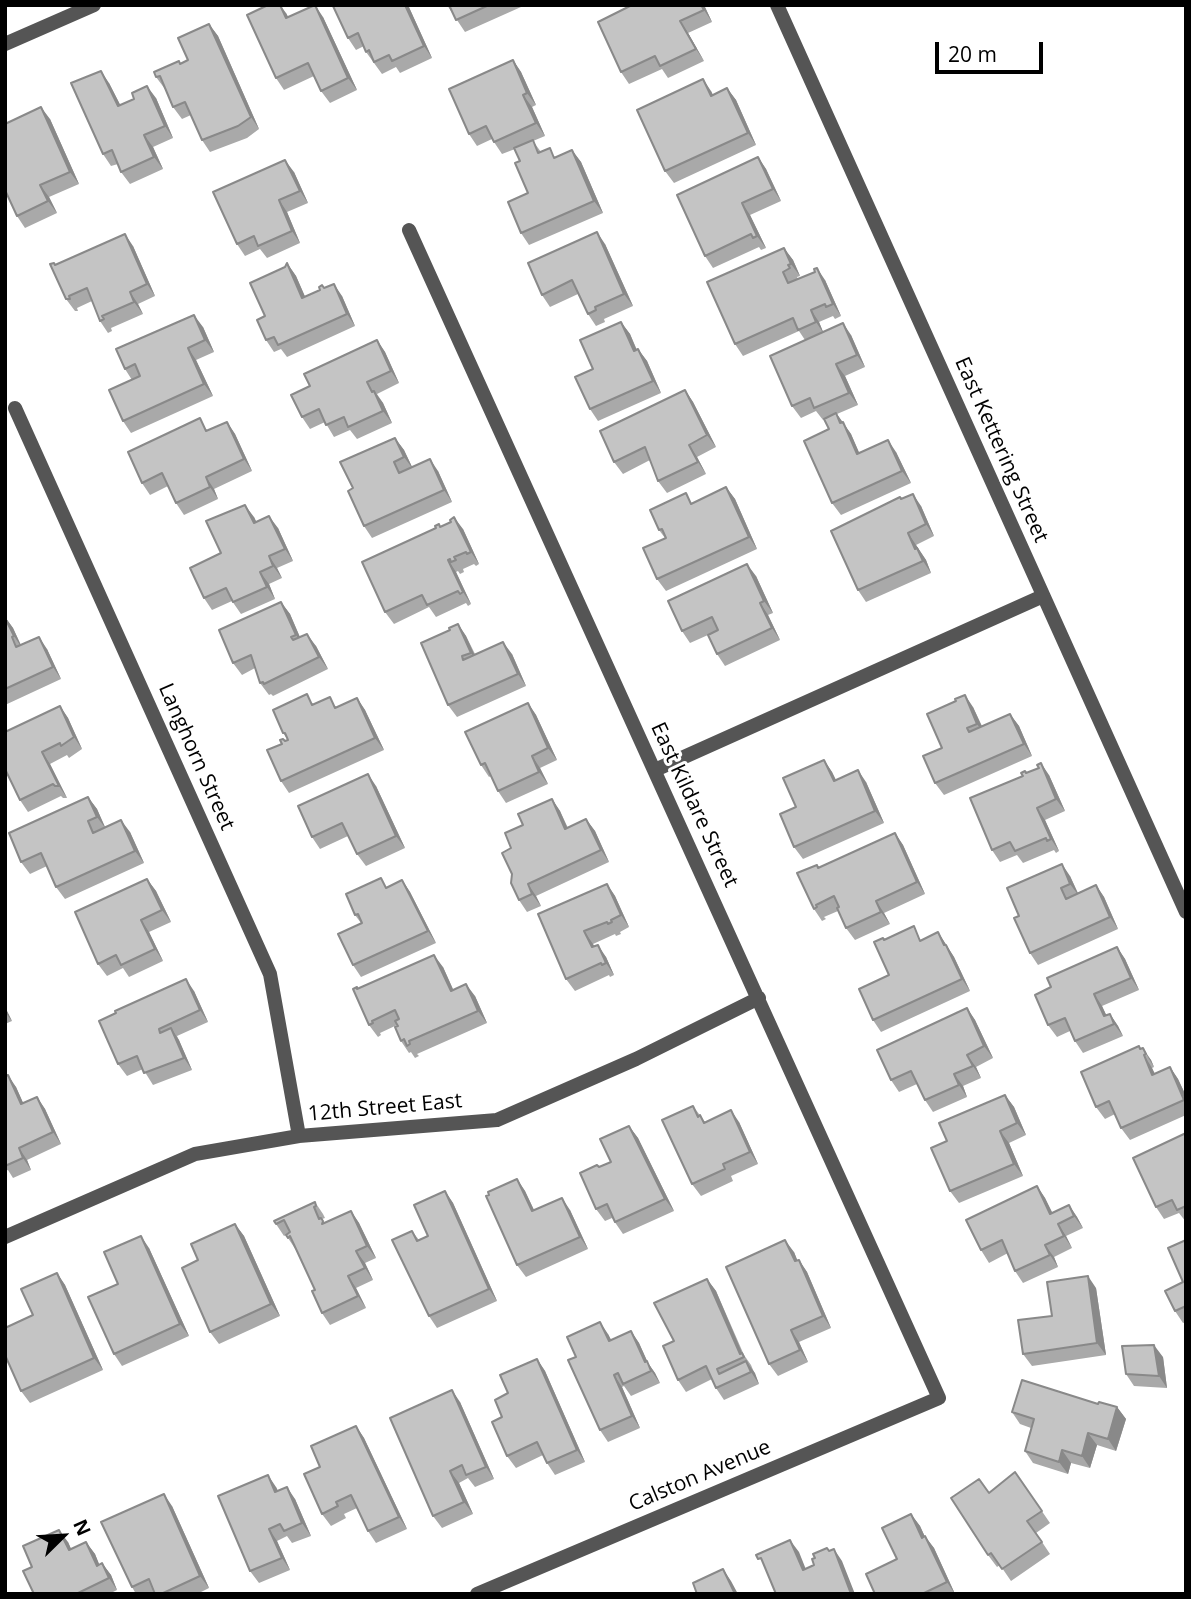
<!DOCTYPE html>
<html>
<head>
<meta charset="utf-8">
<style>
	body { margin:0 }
	#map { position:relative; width:1191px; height:1599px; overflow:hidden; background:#fff; font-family:"Open Sans",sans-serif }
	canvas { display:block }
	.frame { position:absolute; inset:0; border:7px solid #000; pointer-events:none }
	.north { position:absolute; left:28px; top:1501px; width:70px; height:70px; -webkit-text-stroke:5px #fff; paint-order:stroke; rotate:66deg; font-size:19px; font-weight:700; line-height:28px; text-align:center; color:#000 }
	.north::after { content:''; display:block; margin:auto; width:24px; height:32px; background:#000; clip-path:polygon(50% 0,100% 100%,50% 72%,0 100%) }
	.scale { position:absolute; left:935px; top:42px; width:108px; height:32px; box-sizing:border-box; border:4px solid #000; border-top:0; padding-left:9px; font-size:21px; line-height:24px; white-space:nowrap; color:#000; -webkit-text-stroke:5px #fff; paint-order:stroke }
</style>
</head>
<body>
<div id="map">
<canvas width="1191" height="1599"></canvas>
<div class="frame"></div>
<div class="north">N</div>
<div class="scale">20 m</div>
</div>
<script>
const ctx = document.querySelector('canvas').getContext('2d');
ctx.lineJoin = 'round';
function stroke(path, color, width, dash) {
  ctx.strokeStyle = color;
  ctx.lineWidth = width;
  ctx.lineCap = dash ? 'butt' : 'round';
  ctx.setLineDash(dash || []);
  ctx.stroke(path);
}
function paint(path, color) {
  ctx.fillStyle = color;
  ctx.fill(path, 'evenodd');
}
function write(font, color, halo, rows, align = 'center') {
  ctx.font = font + ' "Open Sans",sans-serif';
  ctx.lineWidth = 6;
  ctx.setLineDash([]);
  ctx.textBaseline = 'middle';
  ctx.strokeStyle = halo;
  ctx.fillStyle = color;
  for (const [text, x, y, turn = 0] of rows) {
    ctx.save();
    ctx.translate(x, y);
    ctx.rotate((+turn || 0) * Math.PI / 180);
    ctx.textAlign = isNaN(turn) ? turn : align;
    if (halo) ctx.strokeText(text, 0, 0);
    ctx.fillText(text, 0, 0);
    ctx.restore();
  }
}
const street = new Path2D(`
	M777 5 1186 912
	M5 44 94 5
	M409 230 939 1398 477 1594
	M15 408 270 974 299 1136
	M655 770 1043 596
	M5 1237 195 1154 299 1136 497 1120 636 1059 759 998`);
const wall = new Path2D(`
	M408 5 432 58 400 73 396 67 382 74 366 52 364 46 356 50 348 38Z
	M447 5H520L521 7 465 32Z
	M704 5 712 22 688 33 704 61 668 78 662 69 629 84 621 72 598 22Z
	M286 13 288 17H323L357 90 330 103 321 91 314 76 284 90 276 78Z
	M209 24 218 36 259 129 247 138 210 152 202 140 191 115 182 119 173 107 165 89 156 77 188 60Z
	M513 60 521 72 536 105 532 107 545 136 533 141 541 152 556 157 572 150 581 162 603 213 529 245 521 233 528 193 520 161 515 149 502 154 492 139 477 146 469 134Z
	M109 83 120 105 156 98 173 138 153 147 163 169 130 184 121 172 118 164 111 166 103 154Z
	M727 88 736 100 756 145 674 183 665 171 711 91 713 95Z
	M50 119 79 184 49 197 57 213 25 228 17 216Z
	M758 157 766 169 781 201 750 215 766 248 761 250 759 247 713 268 705 256Z
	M294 172 308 203 287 212 300 243 267 258 260 249 245 256 237 244Z
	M605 244 633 306 604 319 605 322 596 326 588 314 578 294 550 307 542 295Z
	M133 246 155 296 138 304 143 314 111 328 112 331 108 333 100 321 92 301 77 308 78 311H75L66 299 55 265Z
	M784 248 793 260 800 276 797 277 798 279 825 280 841 316 835 319 833 316 819 322 823 332 851 335 865 367 845 376 858 405 837 414 851 434 859 453 896 452 911 483 841 515 832 503 829 429 824 419 823 420 816 411 801 418 792 406 805 340 799 331 743 356 735 344Z
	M287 263 296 276 305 297 320 290 322 285 324 288 342 296 355 326 287 357 281 349 274 352 266 340 265 316 285 267Z
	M621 322 630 334 637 350 638 349 647 361 661 393 598 421 590 409 593 369Z
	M203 327 214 352 196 360 213 396 131 433 123 421 132 380 125 369Z
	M377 340 385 352 399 383 377 394 383 403 392 423 357 439 350 430 334 437 325 422 310 429 302 417 310 386Z
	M685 390 693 402 716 447 697 457 706 474 667 493 658 481 650 460 623 474 614 462Z
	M227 422 235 434 252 471 214 489 218 499 184 515 176 503 168 486 150 495 142 483 209 430Z
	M395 438 404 450 412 467 438 471 452 502 372 538 364 526 353 488Z
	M726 487 735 499 757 549 666 591 657 579 665 538 659 530 693 503Z
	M901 499 921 506 934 536 916 545 926 560 931 573 866 602 858 590Z
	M254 517 256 522 278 528 293 561 277 568 282 578 269 584 275 599 241 614 232 601 212 610 204 598 221 553Z
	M439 524 441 527 463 529 479 564 476 566 474 564 463 569 464 572 460 574 458 571 456 572 471 604 468 606 466 603 436 617 429 607 394 624 385 612Z
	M756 576 773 613 768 615 780 640 725 666 717 654 708 635 690 643 682 631Z
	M281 602 290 614 300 637 316 646 328 669 273 696 271 694 269 695 260 683 255 668 242 675 233 663Z
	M5 617 13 628 21 645 47 649 61 679 5 705Z
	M458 624 466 636 475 654H512L526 686 457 717 448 705 450 630Z
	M357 698 365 710 384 750 289 793 281 781 282 744 288 740 283 733 314 704 337 707Z
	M528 703 536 715 557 760 540 768 548 784 506 803 498 791 491 776 489 777 481 765Z
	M60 706 68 718 82 749 69 758 67 755 50 764 67 798H63L61 796 28 812 20 800Z
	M973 707 982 726 1010 714 1019 726 1032 756 944 795 935 783 942 748Z
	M824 760 832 772 836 780 866 782 884 823 803 859 794 847 796 807Z
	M1026 773 1049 775 1065 811 1045 820 1059 851 1056 853 1054 850 1023 863 1017 855 1000 862 992 850 1023 776Z
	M376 786 405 848 366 866 357 854 348 836 320 849 312 837Z
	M88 797 97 809 105 828 130 832 144 863 65 899 56 887 47 866 30 874 21 862Z
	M552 799 560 811 568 828 586 819 595 831 609 862 536 896 541 906 527 912 519 900 511 848 523 825Z
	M895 833 903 845 925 894 884 913 890 924 855 940 846 928 838 911 824 917 826 919 822 921 814 909 817 865 819 868Z
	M1070 876 1078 893 1096 885 1104 897 1118 929 1038 965 1030 953 1019 916Z
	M147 879 156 891 171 922 149 932 163 961 129 977 123 968 107 976 98 964Z
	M402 880 410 892 436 943 361 977 353 965 361 923 355 915 388 887Z
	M607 884 615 896 629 927 620 932 621 934 616 936 615 934 593 944 594 946 606 957 614 975 610 977 609 975 575 991 566 979 538 914Z
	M938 932 954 957 970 991 881 1032 873 1020 889 975 885 940H923Z
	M1117 947 1125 959 1139 990 1102 1006 1106 1015 1110 1014 1118 1026 1123 1036 1083 1053 1075 1041 1070 1031 1057 1037 1048 1025 1051 987Z
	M443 967 453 989 475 996 487 1023 417 1054 419 1056 415 1058 411 1052 409 1053 401 1041 397 1025 380 1033 381 1035 378 1037 369 1025 358 989Z
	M194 991 208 1022 177 1036 192 1070 153 1085 143 1069 127 1076 118 1064Z
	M5 1007 12 1021 5 1024Z
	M967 1008 975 1020 993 1058 976 1067 981 1078 963 1086 967 1097 933 1112 925 1100 917 1084 899 1092 891 1080Z
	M1141 1049 1151 1060 1154 1067 1152 1068 1155 1074 1170 1067 1178 1079 1186 1096V1115L1130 1140 1121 1128 1115 1114 1105 1119 1096 1107Z
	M5 1076 16 1087 23 1103 37 1097 45 1109 61 1144 27 1160 31 1170 13 1178 8 1170 5 1171Z
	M1005 1095 1014 1107 1026 1135 1009 1143 1023 1176 959 1203 950 1191 947 1141Z
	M693 1106 705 1122H739L758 1164 731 1176 733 1181 701 1196 692 1184Z
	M629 1126 638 1138 674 1211 623 1234 612 1218 605 1221 596 1209 599 1167 611 1162Z
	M1186 1133V1222L1179 1213 1164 1219 1156 1207Z
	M517 1179 525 1191 534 1210H570L588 1249 526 1277 517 1265Z
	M1037 1186 1045 1198 1052 1213 1069 1205 1077 1217 1083 1228 1066 1236 1072 1248 1054 1257 1058 1267 1023 1283 1015 1271 1008 1253 989 1263 981 1250Z
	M445 1191 453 1203 497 1301 437 1328 429 1316 412 1231 419 1240 428 1236Z
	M315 1202 323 1214 325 1218 322 1219 325 1223 351 1211 359 1223 376 1258 365 1263 373 1280 356 1288 366 1308 330 1325 322 1313 315 1290 296 1250 286 1235 284 1236 276 1224Z
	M235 1224 244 1236 280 1316 219 1344 210 1332 198 1260Z
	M1186 1240V1322L1183 1323 1175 1311 1183 1282Z
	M149 1248 189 1336 122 1366 114 1354 118 1284Z
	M794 1252 797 1260H799L807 1272 831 1328 799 1342 808 1362 778 1376 769 1364Z
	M57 1273 65 1285 103 1370 30 1403 21 1391 33 1315Z
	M707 1279 716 1291 744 1355 751 1365 759 1384 724 1400 716 1388 712 1379 686 1392 678 1380 674 1341Z
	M1096 1288 1106 1355 1032 1366 1023 1354 1052 1316Z
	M631 1331 639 1343 648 1363 655 1373 660 1383 631 1396 624 1386 622 1387 640 1428 608 1442 600 1430 576 1357 608 1334 611 1340Z
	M1163 1357 1167 1388 1134 1386 1126 1374Z
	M537 1359 545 1371 585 1462 555 1475 547 1463 543 1455 516 1468 507 1456 502 1417 508 1393Z
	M460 1402 494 1479 475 1487 468 1478 459 1483 473 1514 442 1528 433 1516Z
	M1098 1404 1117 1407 1126 1419 1116 1451 1097 1445 1090 1468 1071 1463 1068 1474 1033 1463 1025 1451 1031 1428 1020 1424 1012 1412Z
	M356 1426 364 1438 407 1529 376 1543 368 1531 357 1508 344 1514 346 1518 331 1526 322 1514Z
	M1015 1472 1050 1523 1036 1533 1050 1554 1011 1581 1000 1565 997 1567 988 1555 989 1493Z
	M276 1487 278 1491 295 1499 311 1536 292 1543 287 1536 277 1541 290 1570 259 1583 250 1571Z
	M172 1506 209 1588 197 1594H155V1593L152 1594H136L132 1587Z
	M911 1514 920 1526 925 1537 934 1548 955 1594H875L897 1559Z
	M68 1542 71 1549 86 1542 95 1554 99 1565 102 1563 111 1575 117 1590 109 1594H34L32 1567Z`);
const shadedWall = new Path2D(`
	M280 5 286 13 295 30 286 18Z
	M315 5 323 17 357 90 348 78Z
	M405 5H408L432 58 424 46Z
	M701 5H704L712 22 704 10Z
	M680 21 688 33 704 61 696 49Z
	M209 24 218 36 259 129 251 117Z
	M513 60 521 72 536 105 527 93Z
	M101 71 109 83 127 118 118 106Z
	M703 79 711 91 719 108 711 96Z
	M147 86 156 98 173 138 165 126Z
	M727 88 736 100 756 145 748 133Z
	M523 95 532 107 545 136 536 123Z
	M41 107 50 119 79 184 70 172Z
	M144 135 153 147 163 169 154 157Z
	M572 150 581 162 603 213 594 201Z
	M758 157 766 169 781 201 773 189Z
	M285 160 294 172 308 203 300 191Z
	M40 185 49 197 57 213 48 201Z
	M279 200 287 212 300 243 292 231Z
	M742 203 750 215 766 248 757 236Z
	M597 232 605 244 633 306 624 294Z
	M125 234 133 246 155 296 147 284Z
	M784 248 793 260 800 276 791 264Z
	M287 263 296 276 311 310 302 298Z
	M817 268 825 280 841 316 833 304Z
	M334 284 342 296 355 326 347 314Z
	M130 292 138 304 143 314 134 302Z
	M811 310 819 322 824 334 816 322Z
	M194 315 203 327 214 352 205 340Z
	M621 322 630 334 642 363 634 351Z
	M843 323 851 335 865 367 857 355Z
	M377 340 385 352 399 383 391 371Z
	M188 348 196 360 213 396 204 384Z
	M638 349 647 361 661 393 653 381Z
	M836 364 845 376 858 405 849 393Z
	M685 390 693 402 716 447 707 435Z
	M374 391 383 403 392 423 383 411Z
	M836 413 851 434 865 466 857 454Z
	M227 422 235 434 252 471 244 459Z
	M395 438 404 450 413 469 404 457Z
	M888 440 896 452 911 483 902 471Z
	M689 445 697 457 706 474 698 462Z
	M430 459 438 471 452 502 444 490Z
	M206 477 214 489 218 499 210 487Z
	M726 487 735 499 757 549 749 537Z
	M913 494 921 506 934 536 926 524Z
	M245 505 254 517 263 535 254 523Z
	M269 516 278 528 293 561 285 549Z
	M454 517 463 529 479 564 471 552Z
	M908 533 926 560 931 573 915 549Z
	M269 556 277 568 282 578 273 566Z
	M448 560 456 572 471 604 463 592Z
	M747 564 756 576 773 613 764 601Z
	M260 572 269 584 275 599 267 587Z
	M281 602 290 614 304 647 296 635Z
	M760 603 768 615 780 640 772 628Z
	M5 617 13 628 22 648 14 636Z
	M458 624 466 636 479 665 471 653Z
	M307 634 316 646 328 669 319 657Z
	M39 637 47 649 61 679 53 667Z
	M503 642 512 654 526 686 518 674Z
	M965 695 973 707 986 736 977 724Z
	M357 698 365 710 384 750 375 738Z
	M528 703 536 715 557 760 548 748Z
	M60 706 68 718 82 749 74 737Z
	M1010 714 1019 726 1032 756 1024 744Z
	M42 752 50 764 67 798 59 786Z
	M532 756 540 768 548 784 539 772Z
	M824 760 832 772 842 793 834 781Z
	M1041 763 1049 775 1065 811 1056 799Z
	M858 770 866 782 884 823 875 811Z
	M368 774 376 786 405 848 396 836Z
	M88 797 97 809 106 829 97 817Z
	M552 799 560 811 573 841 565 829Z
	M1037 808 1045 820 1059 851 1051 839Z
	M586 819 595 831 609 862 601 850Z
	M121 820 130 832 144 863 135 851Z
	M895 833 903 845 925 894 917 882Z
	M1062 864 1070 876 1079 896 1070 884Z
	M147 879 156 891 171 922 162 910Z
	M402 880 410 892 436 943 428 931Z
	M528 884 536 896 541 906 532 894Z
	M607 884 615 896 629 927 621 915Z
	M1096 885 1104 897 1118 929 1110 917Z
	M876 901 884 913 890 924 881 912Z
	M141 920 149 932 163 961 155 949Z
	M584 931 593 944 600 959 592 947Z
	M938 932 954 957 970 991 962 979Z
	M598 945 606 957 614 975 606 963Z
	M1117 947 1125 959 1139 990 1131 978Z
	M434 955 443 967 459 1003 451 991Z
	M186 979 194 991 208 1022 200 1010Z
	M466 984 475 996 487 1023 478 1011Z
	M1094 994 1102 1006 1111 1025 1104 1016Z
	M5 1007 12 1021 5 1012Z
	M967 1008 975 1020 993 1058 984 1046Z
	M1110 1014 1118 1026 1123 1036 1114 1024Z
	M171 1028 179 1040 192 1070 184 1058Z
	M1143 1048 1151 1060 1154 1067 1146 1054Z
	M967 1055 976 1067 981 1078 973 1066Z
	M1144 1055 1152 1068 1161 1087 1152 1075Z
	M1170 1067 1178 1079 1186 1096V1102Z
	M954 1074 963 1086 967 1097 959 1085Z
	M8 1075 16 1087 29 1116 21 1104Z
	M1005 1095 1014 1107 1026 1135 1017 1123Z
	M37 1097 45 1109 61 1144 53 1132Z
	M731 1110 739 1122 758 1164 750 1152Z
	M629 1126 638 1138 674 1211 665 1199Z
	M1000 1131 1009 1143 1023 1176 1014 1164Z
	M19 1148 27 1160 31 1170 23 1158Z
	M517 1179 525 1191 540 1223 532 1211Z
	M1037 1186 1045 1198 1059 1226 1050 1214Z
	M445 1191 453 1203 497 1301 489 1289Z
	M562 1198 570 1210 588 1249 580 1237Z
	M1069 1205 1077 1217 1083 1228 1074 1216Z
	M351 1211 359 1223 376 1258 367 1246Z
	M235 1224 244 1236 280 1316 271 1304Z
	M1058 1224 1066 1236 1072 1248 1064 1236Z
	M141 1236 149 1248 189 1336 180 1324Z
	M785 1240 794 1252 803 1274 795 1261Z
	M1045 1245 1054 1257 1058 1267 1050 1255Z
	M356 1251 365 1263 373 1280 365 1268Z
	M799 1260 807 1272 831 1328 823 1316Z
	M57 1273 65 1285 103 1370 94 1358Z
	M348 1276 356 1288 366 1308 358 1296Z
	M1088 1276 1096 1288 1106 1355 1097 1343Z
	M707 1279 716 1291 743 1355 752 1369 744 1357 740 1354Z
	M600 1322 608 1334 618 1353 609 1341Z
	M791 1330 799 1342 808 1362 800 1350Z
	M631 1331 639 1343 648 1363 655 1373 660 1383 645 1362Z
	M1154 1345 1163 1357 1167 1388 1159 1376Z
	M537 1359 545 1371 585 1462 577 1450Z
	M746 1361 755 1373 759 1384 751 1372Z
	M614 1375 622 1387 640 1428 632 1416Z
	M452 1390 460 1402 494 1479 486 1467Z
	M1117 1407 1126 1419 1116 1451 1108 1439Z
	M356 1426 364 1438 407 1529 399 1517Z
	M1088 1433 1097 1445 1090 1468 1082 1456Z
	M1062 1450 1071 1463 1068 1474 1059 1462Z
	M450 1471 459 1483 473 1514 464 1502Z
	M268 1475 276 1487 284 1504 275 1492Z
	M287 1487 295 1499 311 1536 302 1523Z
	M164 1494 172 1506 209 1588 200 1576Z
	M911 1514 920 1526 931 1550 922 1538Z
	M269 1529 277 1541 290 1570 282 1558Z
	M59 1530 68 1542 77 1562 69 1550Z
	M925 1536 934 1548 955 1594 947 1582Z
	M790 1540 799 1552 811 1582 803 1570Z
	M86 1542 95 1554 105 1578 97 1566Z
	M834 1549 842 1561 855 1594H851Z
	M102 1563 111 1575 117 1590 109 1578Z
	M723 1569 731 1581 738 1594H735Z`);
const building = new Path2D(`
	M268 5H280L286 18 315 5 348 78 321 91 308 63 276 78 247 15Z
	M336 5H405L424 46 392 61 389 55 374 62 369 50 366 52 358 33 348 38 333 6Z
	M449 5H489L456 20Z
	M632 5H701L704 10 680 21 696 49 660 66 655 56 621 72 598 22Z
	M209 24 251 117 238 126 202 140 185 102 173 107 160 76 156 77 154 72 179 61 180 64 188 60 178 38Z
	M513 60 527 93 523 95 536 123 494 142 486 126 469 134 449 89Z
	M101 71 118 106 134 99 132 93 147 86 165 126 144 135 154 157 121 172 112 150 103 154 71 83Z
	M703 79 711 96 727 88 748 133 665 171 637 110Z
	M41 107 70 172 40 185 48 201 17 216 5 190V124Z
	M533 140 538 153 550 148 554 158 572 150 594 201 521 233 508 202 528 193 515 163 520 161 514 148Z
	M758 157 773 189 742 203 757 236 753 238 751 234 705 256 677 195Z
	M285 160 300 191 279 200 292 231 258 246 254 236 237 244 213 192Z
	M597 232 624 294 595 307 596 310 588 314 572 280 542 295 528 263Z
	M125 234 147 284 130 292 134 302 102 316 104 319 100 321 87 288 69 296 70 299H66L50 264 54 263 55 265Z
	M784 248 791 264 788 265 790 268 783 272 788 283 815 272 814 269 817 268 833 304 826 307 825 304 811 310 816 322 798 330 793 318 735 344 707 282Z
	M287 263 302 298 320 290 319 287 322 285 324 288 334 284 347 314 278 345 274 337 266 340 257 320 265 316 250 283 285 267Z
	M194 315 205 340 188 348 204 384 123 421 109 390 140 376 135 364 125 369 116 349Z
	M621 322 634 351 638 349 653 381 590 409 575 377 593 369 580 340Z
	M843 323 857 355 836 364 849 393 814 408 810 398 792 406 770 356Z
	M377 340 391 371 367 382 372 392 374 391 383 411 348 427 344 417 326 425 319 409 302 417 291 395 310 386 304 374Z
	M685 390 707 435 689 445 698 462 658 481 645 447 614 462 600 431Z
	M836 413 840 423 843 422 857 454 888 440 902 471 832 503 804 441 829 429 824 419Z
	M200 418 206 431 227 422 244 459 206 477 210 487 176 503 162 473 142 483 128 452Z
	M395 438 404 457 394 462 399 473 430 459 444 490 364 526 348 491 353 488 340 462Z
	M726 487 749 537 657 579 643 548 666 538 662 529 659 530 650 510 686 493 691 504Z
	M913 494 926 524 908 533 915 549 917 548 923 561 858 590 831 531 900 497 901 499Z
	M245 505 254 523 269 516 285 549 269 556 273 566 260 572 267 587 233 602 226 588 204 598 190 568 221 553 206 521Z
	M454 517 471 552 467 554 466 552 454 557 456 560 451 562 450 559 448 560 463 592 460 594 458 591 427 605 422 595 385 612 362 562 436 528 435 526 439 524 440 527 451 522 450 520Z
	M747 564 764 601 760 603 772 628 717 654 708 635 718 630 712 617 682 631 668 601Z
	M281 602 296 635 291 637 293 640 307 634 319 657 264 684 263 682 260 683 251 655 233 663 219 630Z
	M5 618 14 636 12 637 16 647 39 637 53 667 5 689Z
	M458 624 471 653 462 656 463 660 503 642 518 674 448 705 421 643 450 630 449 628Z
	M307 694 312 705 330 697 335 708 357 698 375 738 281 781 267 750 282 744 280 740 283 739 285 741 288 740 285 733H283L273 710Z
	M965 695 977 724 967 728 969 732 1010 714 1024 744 935 783 923 756 942 748 927 714 956 701 955 699Z
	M528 703 548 748 532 756 539 772 498 791 485 763 481 765 465 732Z
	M60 706 74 737 61 746 60 743 42 752 59 786H55L53 784 20 800 5 769V732Z
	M824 760 834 781 858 770 875 811 794 847 780 814 796 807 783 778Z
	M1041 763 1056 799 1037 808 1051 839 1047 841 1046 838 1015 851 1010 842 992 850 970 798 1023 776 1021 773 1025 771 1026 773 1039 768 1037 765Z
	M368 774 396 836 357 854 342 823 312 837 298 806Z
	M88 797 97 817 88 821 93 833 121 820 135 851 56 887 41 853 21 862 9 833Z
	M552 799 565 829 586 819 601 850 528 884 532 894 519 900 511 883 512 874 502 853 511 848 505 833 523 825 518 814Z
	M895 833 917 882 876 901 881 912 846 928 837 908 839 907 834 896 816 905 817 907 814 909 797 873 817 865 818 868Z
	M1062 864 1070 884 1061 888 1066 899 1096 885 1110 917 1030 953 1014 918 1019 916 1007 888Z
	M381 878 386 888 402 880 428 931 353 965 338 934 362 923 358 914 355 915 346 894Z
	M147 879 162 910 141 920 155 949 121 965 116 955 98 964 75 912Z
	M607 884 621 915 611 920 612 922 608 924 607 922 584 931 592 947 598 945 606 963 602 965 601 963 566 979 538 914Z
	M914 926 920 941 938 932 944 945H946L962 979 873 1020 859 989 889 975 874 942 883 938 884 940Z
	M1117 947 1131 978 1094 994 1104 1016 1110 1014 1114 1024 1075 1041 1065 1018 1048 1025 1035 995 1051 987 1047 978Z
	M434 955 451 991 466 984 478 1011 409 1041 410 1044 407 1046 404 1039 401 1041 395 1027 398 1026 395 1021 399 1019 395 1010 372 1021 373 1023 369 1025 353 989 357 987V989Z
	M186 979 200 1010 159 1029 160 1033 171 1028 184 1058 144 1073 137 1056 118 1064 99 1021 116 1013 115 1011Z
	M967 1008 984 1046 967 1055 973 1066 954 1074 959 1085 925 1100 911 1071 891 1080 877 1050Z
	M1139 1046 1140 1049 1143 1048 1146 1054 1144 1055 1152 1075 1170 1067 1184 1100 1121 1128 1109 1101 1096 1107 1081 1072Z
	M8 1075 21 1104 37 1097 53 1132 19 1148 23 1158 5 1166V1076Z
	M1005 1095 1017 1123 1000 1131 1014 1164 950 1191 931 1148 947 1141 939 1123Z
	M693 1106 698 1117 700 1115 704 1123 731 1110 750 1152 723 1164 725 1169 692 1184 662 1120Z
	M629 1126 665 1199 615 1222 607 1204 596 1209 580 1173 597 1165 599 1167 611 1162 600 1139Z
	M1186 1133V1206L1177 1210 1172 1200 1156 1207 1133 1158Z
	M517 1179 532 1211 562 1198 580 1237 517 1265 486 1196 489 1195 488 1192Z
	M1037 1186 1050 1214 1069 1205 1074 1216 1058 1224 1064 1236 1045 1245 1050 1255 1015 1271 1002 1240 981 1250 966 1220Z
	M445 1191 489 1289 429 1316 392 1240 412 1231 417 1241 428 1236 414 1205Z
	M315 1202 316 1206 314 1207 319 1219 321 1218 323 1221 322 1224 351 1211 367 1246 356 1251 365 1268 348 1276 358 1296 322 1313 312 1291 315 1290 290 1236 288 1238 286 1235 290 1232 284 1220 276 1224 274 1221Z
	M235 1224 271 1304 210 1332 182 1268 198 1260 191 1244Z
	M141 1236 180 1324 114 1354 88 1297 118 1284 104 1252Z
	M785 1240 795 1261 799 1260 823 1316 791 1330 800 1350 769 1364 726 1267Z
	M1186 1240V1306L1175 1311 1165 1291 1183 1282 1168 1248Z
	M57 1273 94 1358 21 1391 5 1355V1328L33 1315 21 1289Z
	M1088 1276 1097 1343 1023 1354 1018 1320 1052 1316 1047 1282Z
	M707 1279 740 1354 742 1353 744 1357 717 1369 719 1374 746 1361 751 1372 716 1388 706 1366 678 1380 663 1346 674 1341 654 1303Z
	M600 1322 609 1341 631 1331 645 1362 647 1361 651 1371 623 1384 618 1373 614 1375 632 1416 600 1430 568 1360 576 1357 567 1337Z
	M1154 1345 1159 1376 1126 1374 1122 1346Z
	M537 1359 577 1450 547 1463 537 1442 507 1456 492 1422 502 1417 495 1400 508 1393 500 1375Z
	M1022 1380 1098 1404 1099 1402 1117 1407 1108 1439 1088 1433 1082 1456 1062 1450 1059 1462 1025 1451 1034 1419 1012 1412Z
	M452 1390 486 1467 466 1475 462 1465 450 1471 464 1502 433 1516 390 1418Z
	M356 1426 399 1517 368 1531 351 1495 336 1502 338 1506 322 1514 304 1474 320 1467 311 1446Z
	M1015 1472 1042 1511 1027 1521 1042 1542 1002 1569 991 1553 988 1555 951 1498 979 1479 989 1493Z
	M268 1475 275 1492 287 1487 302 1523 284 1531 280 1524 269 1529 282 1558 250 1571 218 1496Z
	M164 1494 200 1576 161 1594H155L149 1579 132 1587 101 1522Z
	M911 1514 922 1538 925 1536 947 1582 922 1594H875L866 1574 897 1559 882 1528Z
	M59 1530 69 1550 86 1542 97 1566 102 1563 109 1578 76 1594H34L23 1571 32 1567 23 1546Z
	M790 1540 803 1570 814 1565 812 1559 815 1558 813 1554 827 1548 829 1551 834 1549 851 1594H776L761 1558 758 1559 756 1555Z
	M723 1569 735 1594H697L693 1583Z`);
const streetNames = [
	["East Kettering Street",1001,450,66],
	["Langhorn Street",196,757,66],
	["East Kildare Street",694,805,65],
	["12th Street East",385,1108,-5],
	["Calston Avenue",700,1476,-23]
];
stroke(street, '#555', 14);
paint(wall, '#a9a9a9');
paint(shadedWall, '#898989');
paint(building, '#c4c4c4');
stroke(building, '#898989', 2);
write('21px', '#000', '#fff', streetNames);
</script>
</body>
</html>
